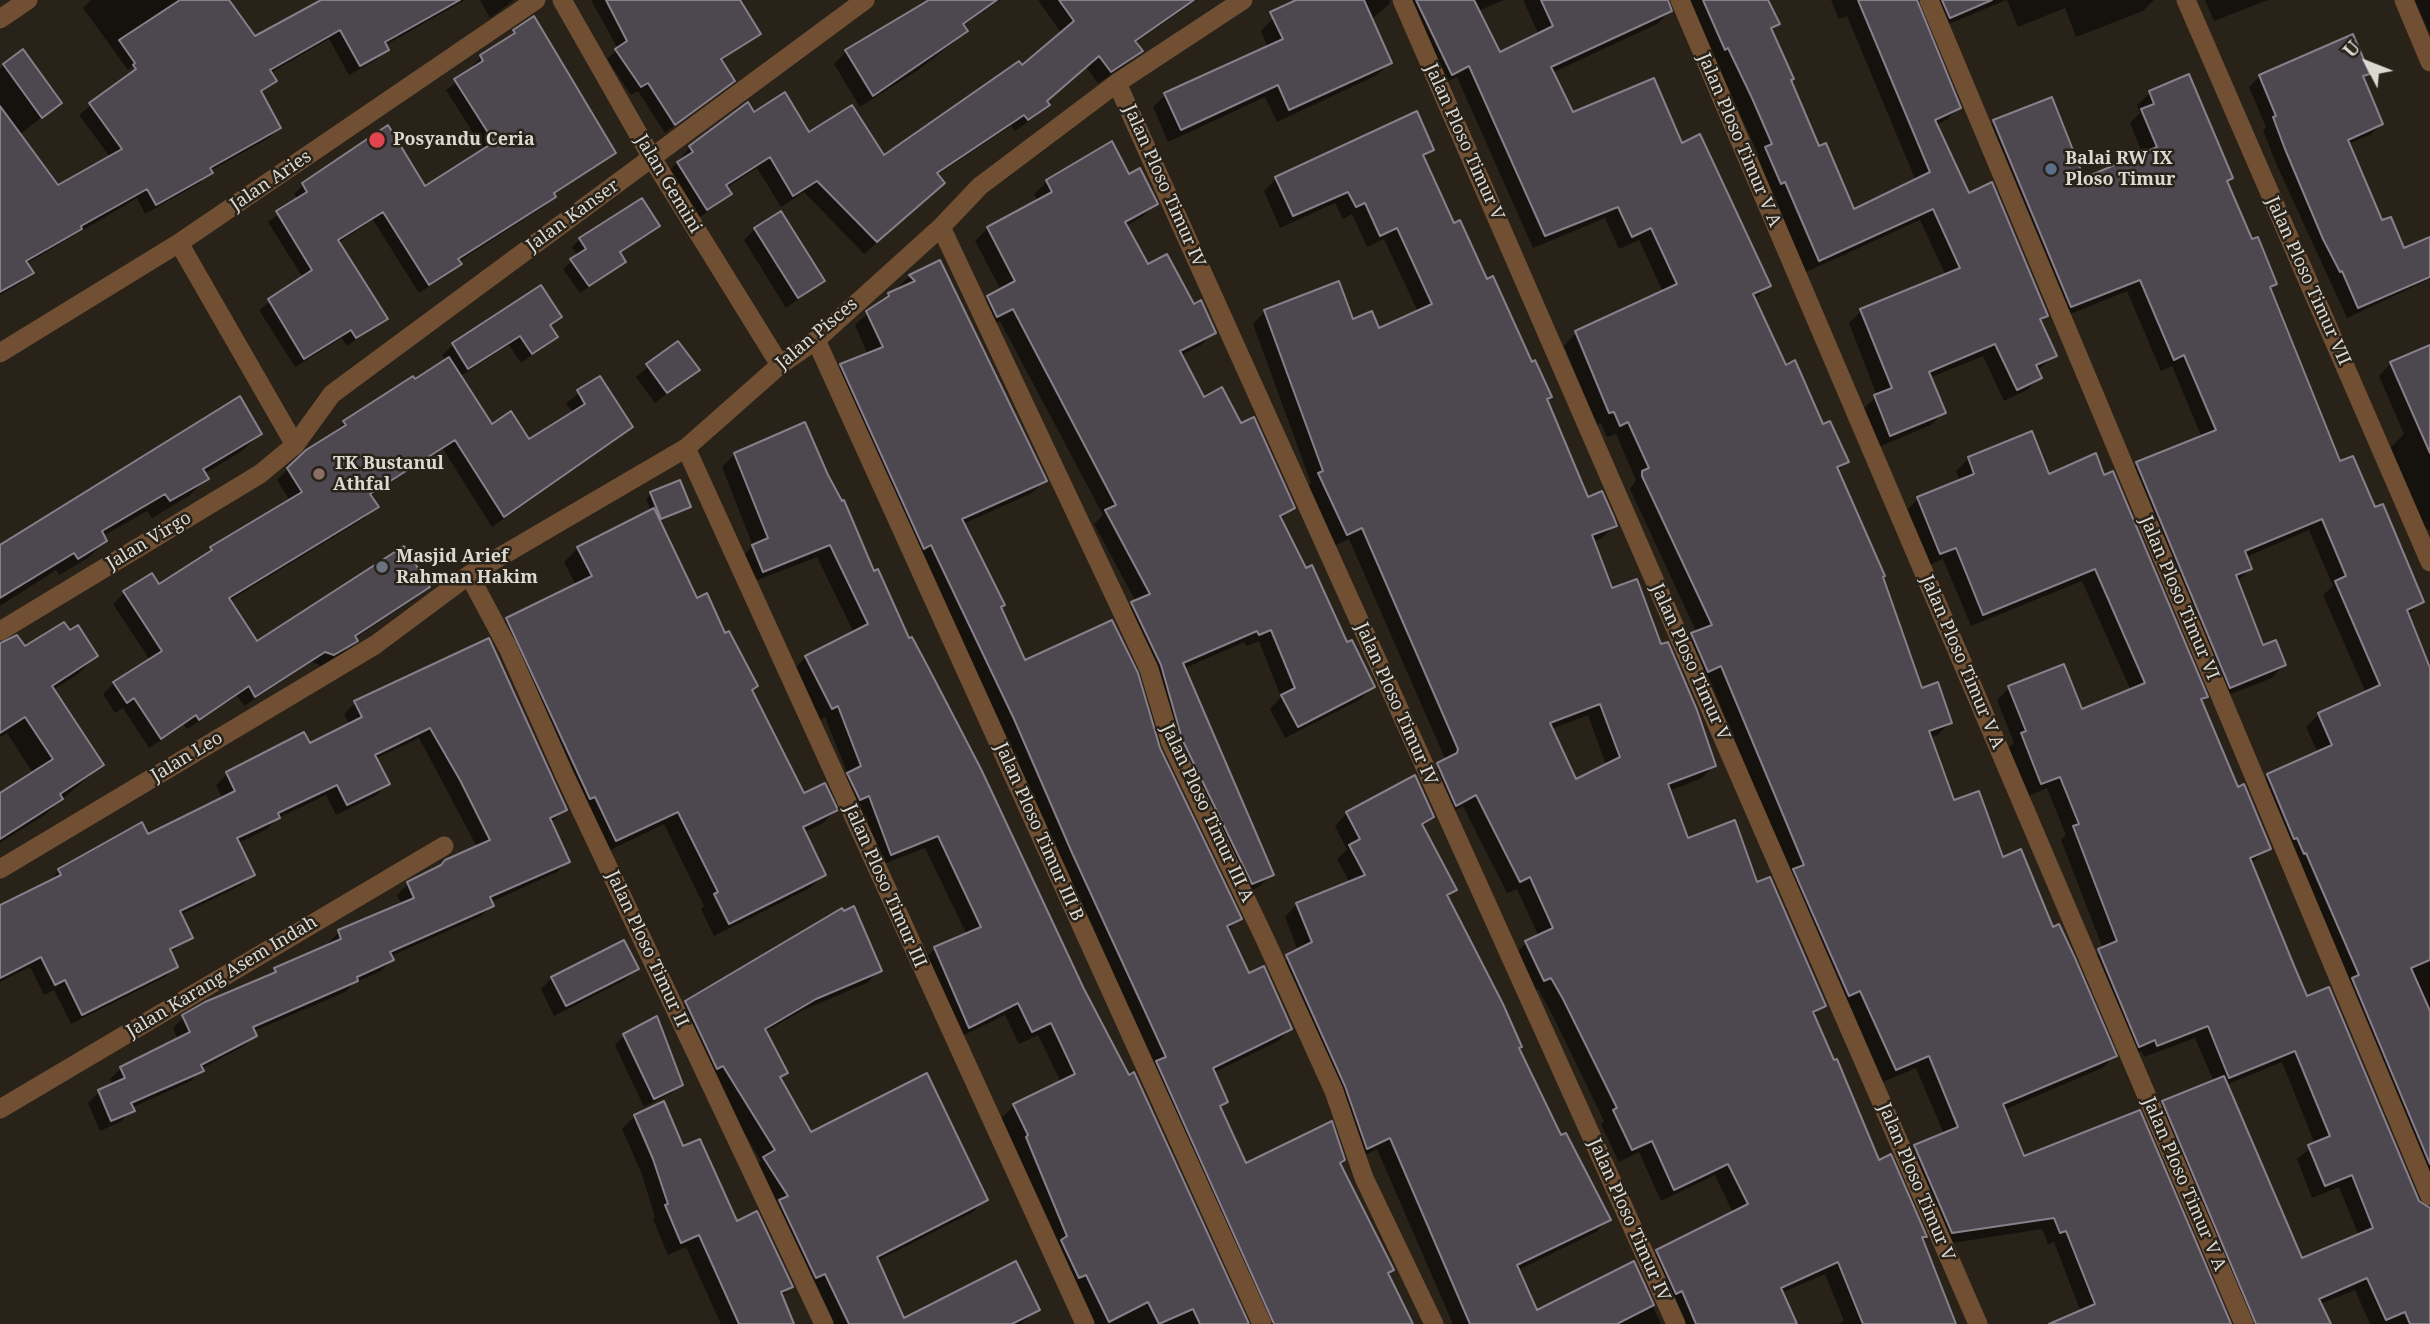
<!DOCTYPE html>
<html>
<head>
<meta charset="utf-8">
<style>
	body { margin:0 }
	#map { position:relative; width:2430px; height:1324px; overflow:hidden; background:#282219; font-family:"Noto Serif",serif }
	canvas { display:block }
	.north { position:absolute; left:2332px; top:28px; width:70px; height:70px; -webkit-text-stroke:5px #282219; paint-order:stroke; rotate:312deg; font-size:19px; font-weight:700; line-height:28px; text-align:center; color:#dcd8d2 }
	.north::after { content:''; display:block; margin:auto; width:24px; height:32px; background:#dcd8d2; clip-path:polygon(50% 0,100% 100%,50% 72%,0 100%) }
</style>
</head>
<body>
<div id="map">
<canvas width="2430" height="1324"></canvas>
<div class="north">U</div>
</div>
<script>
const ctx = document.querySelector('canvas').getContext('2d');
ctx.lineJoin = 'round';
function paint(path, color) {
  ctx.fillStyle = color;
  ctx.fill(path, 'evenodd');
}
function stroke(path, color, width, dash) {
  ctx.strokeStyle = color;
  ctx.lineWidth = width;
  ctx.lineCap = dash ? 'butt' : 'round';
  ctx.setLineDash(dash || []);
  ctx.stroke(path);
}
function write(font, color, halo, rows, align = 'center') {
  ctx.font = font + ' "Noto Serif",serif';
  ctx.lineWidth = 5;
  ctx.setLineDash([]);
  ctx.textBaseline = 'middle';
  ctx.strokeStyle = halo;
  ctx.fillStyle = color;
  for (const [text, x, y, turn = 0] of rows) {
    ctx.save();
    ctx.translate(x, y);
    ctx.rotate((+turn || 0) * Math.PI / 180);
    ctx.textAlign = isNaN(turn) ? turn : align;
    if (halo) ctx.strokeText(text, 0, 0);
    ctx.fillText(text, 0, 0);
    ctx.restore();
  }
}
const shadow = new Path2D(`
	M91 0H225L128 70 83 8Z
	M325 0H465L384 46 387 50 376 60 349 75 329 39 270 73 275 81 260 93 279 128 269 138 210 171 200 183 145 214 137 198 26 264 31 273 21 283 0 295V69L4 65 60 103 19 135 57 187 110 157 79 115 116 85 130 106Z
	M480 0H514L490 18Z
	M591 0H738L758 34 721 61 733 81 665 133 638 91 631 95 607 59 618 49Z
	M931 0H1000L963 26 965 31 953 43 918 70 860 107 834 64 846 52Z
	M1038 0H1197L1135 43 1141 51 1128 63 1098 83 1086 67 1045 102 1048 105 1035 117 1015 131 1011 126 937 175 930 195 864 254 804 192 781 207 757 168 726 188 730 194 695 221 666 175 690 147 747 104 754 114 883 158 1021 67 1062 34Z
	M1312 0H1390L1389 4 1371 20 1390 63 1377 75 1277 122 1265 97 1168 142 1153 107 1165 95 1268 48 1261 31 1273 18Z
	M1391 0H1504L1478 11 1499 54 1539 35 1523 0H1767L1778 24 1770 31 1789 81 1818 149 1853 211 1916 181 1847 16 1839 19 1831 0H2006L1937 29 1923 2 1916 1 1959 108 1946 120 1935 125 1969 195 2046 316 2040 322 2055 355 2037 371 2040 377 2027 390 2004 401 1983 356 1929 378 1944 412 1931 425 1878 447 1862 410 1877 396 1849 323 1861 311 1946 276 1920 220 1806 272 1754 161 1759 156 1715 59 1674 2 1667 1 1670 11 1657 24 1552 73 1572 115 1681 145 1769 286 1754 299 1785 367 1847 462 1837 471 1881 578 1921 690 1950 722 1938 735 1929 738 1953 803 2002 859 2052 929 2115 1056 2102 1068 2004 1110 2023 1159 2227 1324H2052L2081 1312 2054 1242 2048 1244 2042 1229 1939 1245 1902 1159 1915 1147 1944 1134 1916 1068 1883 1082 1790 874 1709 678 1695 683 1679 647 1697 633 1630 489 1636 480 1616 434 1607 437 1601 423 1597 425 1564 346 1576 333 1663 292 1639 240 1619 249 1605 218 1533 248 1457 77 1439 86 1401 7Z
	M2007 0H2154L2143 11 2076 37 2065 8 2018 27Z
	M2205 0H2268L2214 21Z
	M2414 0H2430V34Z
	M534 19 614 153 553 195 545 206 458 262 459 264 450 273 419 293 373 220 338 243 385 318 347 346 342 338 295 367 259 310 303 278 268 222 298 200 294 194 303 185 425 188 484 150 446 90 474 69 472 66 481 57Z
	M2368 73 2362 79 2381 124 2370 135 2348 144 2381 223 2403 251 2430 257V279L2347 318 2275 161 2263 130 2266 127 2249 87 2260 76Z
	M2150 93 2231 178 2226 183 2251 242 2275 284 2269 290 2339 463 2374 510 2422 602 2407 615 2430 666V1324H2370L2355 1290 2320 1304 2329 1324H2258L2256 1319 2245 1324 2151 1115 2163 1103 2214 1082 2195 1038 2144 1057 2142 1051 2126 1058 2086 963 2103 949 2061 840 2066 835 2047 788 2028 796 2009 747 2014 743 1997 700 2009 688 2081 711 2131 691 2082 581 1971 626 1943 559 1927 566 1905 512 1918 499 1960 481 1956 471 1969 458 2031 434 2049 476 2205 696 2200 702 2237 789 2269 848 2250 864 2306 999 2417 1202 2429 1210V1205L2255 788 2268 775 2318 753 2306 727 2319 714 2366 693 2323 595 2333 586 2309 530 2246 557 2250 569 2237 582 2262 647 2284 665 2272 678 2218 699 2124 476 2137 464 2202 438 2172 366 2161 371 2127 291 2058 319 1981 134 1994 122 2051 99 2083 180 2143 155 2130 123 2140 113 2137 105ZM2282 1062 2315 1144 2297 1159 2312 1198 2339 1187 2359 1236 2301 1260 2226 1085Z
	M1111 144 1128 176 1156 204 1143 216 1126 226 1147 267 1193 307 1214 332 1201 345 1180 356 1203 399 1240 425 1293 508 1280 520 1346 644 1373 686 1361 699 1285 738 1270 709 1281 697 1259 641 1246 646 1244 642 1183 669 1272 874 1259 887 1239 895 1120 616 1136 602 1094 524 1103 515 1000 321 984 329 975 310 988 297 1001 290 975 241 988 228 1038 201 1034 194 1047 182Z
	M1432 150 1423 159 1453 225 1550 397 1546 401 1587 499 1615 525 1602 538 1593 542 1611 591 1660 647 1714 765 1702 778 1669 791 1687 840 1756 885 1824 1005 1813 1016 1878 1162 1925 1236 1921 1240 1955 1324H1838L1844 1321 1825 1274 1781 1293 1795 1324H1671L1645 1264 1657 1252 1733 1213 1715 1175 1661 1201 1639 1152 1619 1162 1601 1124 1604 1121 1551 1012 1538 989 1531 993 1513 956 1526 943 1539 937 1517 889 1507 893 1463 806 1443 817 1425 778 1446 761 1349 539 1334 546 1307 487 1311 483 1253 324 1265 311 1352 321 1378 330 1418 312 1384 239 1367 247 1352 214 1343 219 1335 203 1280 228 1264 191 1276 179ZM1588 715 1606 765 1575 781 1551 729Z
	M658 226 619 254 624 261 615 269 580 293 563 269 578 256 572 247 580 239Z
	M755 229 823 281 786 308 744 240Z
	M940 263 1045 480 1032 493 963 524 1024 662 1158 749 1240 918 1227 931 1248 976 1290 1029 1278 1041 1213 1073 1226 1102 1219 1109 1245 1166 1339 1164 1392 1270 1387 1275 1411 1324H1257L829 378 841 366 868 355 855 325 910 276Z
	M541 288 559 317 549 327 556 337 521 363 509 345 459 377 491 427 529 442 573 413 566 403 599 378 630 427 619 438 492 527 443 449 370 496 376 506 365 518 229 601 256 644 428 587 416 598 354 639 344 652 321 666 312 662 244 706 237 696 187 729 184 725 149 748 123 708 115 713 103 694 114 683 150 660 113 604 124 593 159 586 201 559 211 549 290 501 277 480 288 469 344 423 446 361 442 355 453 345Z
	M678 343 697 370 655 403 636 377Z
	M2430 347V530L2408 522 2390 448 2404 434 2379 376 2391 363Z
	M260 434 242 451 204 474 207 478 189 496 152 518 147 511 103 536 105 541 88 558 59 575 56 570 0 606V547Z
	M735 454 873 573 1247 1324H1090L1001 1118 1014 1106 1061 1082 1038 1035 1019 1044 1005 1015 956 1039 922 961 935 949 967 935 925 848 878 866 836 787 848 775 825 717 819 721 793 670 806 657 854 633 817 557 750 583 740 559 753 546 722 467Z
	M651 494 689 506 658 522 696 600 751 691 803 795 836 810 822 824 804 832 824 874 810 888 714 936 701 909 704 906 664 824 602 854 493 633 507 619 576 585 564 562 578 548 651 511 646 499Z
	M488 640 565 810 550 823 568 861 557 872 491 902 492 905 481 916 391 956 392 960 381 971 354 983 345 992 254 1031 255 1035 244 1046 201 1069 191 1081 131 1108 122 1121 100 1131 88 1103 99 1092 113 1085 110 1079 121 1068 178 1040 173 1028 184 1017 329 946 328 943 339 932 402 905 397 895 408 884 477 847 419 738 375 759 387 784 377 795 336 815 326 795 278 818 267 829 238 843 253 874 242 885 180 915 191 937 170 953 176 966 165 977 71 1024 54 990 44 995 30 967 0 982V907L49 883 59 870 147 836 223 799 216 785 227 774 309 745 350 725 344 714 355 703Z
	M0 644 96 656 78 674 53 690 102 765 43 816 0 843V795L33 773 7 733 0 737Z
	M1347 813 1432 817 1422 827 1455 889 1447 898 1561 1137 1608 1220 1596 1232 1518 1270 1536 1313 1633 1264 1661 1324H1453L1377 1149 1354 1161 1274 969 1298 951 1285 917 1297 904 1350 883 1337 859 1347 850 1335 826Z
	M637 969 625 980 554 1016 541 989 552 978Z
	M879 970 867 983 801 1011 765 1032 786 1073 779 1079 810 1134 986 1199 973 1212 877 1261 903 1320 1038 1309 1021 1324H831L752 1171 761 1161 673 1015 686 1002Z
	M624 1036 681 1085 672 1093 644 1107 615 1045Z
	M635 1116 683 1148 736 1223 791 1287 781 1297 792 1324H721L686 1247 668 1255 653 1219 655 1217 641 1172 622 1129Z`);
const building = new Path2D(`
	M180 0H229L255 36 321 0H460L385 42 389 50 360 66 340 30 270 70 277 81 261 91 281 128 210 168 213 173 156 205 147 189 81 226 82 229 26 261 34 273 0 292V106L58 185 122 149 89 103 136 69 133 65 135 63 119 40Z
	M606 0H740L761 34 721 59 735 81 675 125 648 83 641 87 615 49 627 41Z
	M929 0H997L963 24 968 31 873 96 845 50Z
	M1059 0H1194L1135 41 1143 51 1111 72 1099 56 1047 101 1050 105 1028 120 1024 115 937 173 945 183 877 242 817 181 793 196 770 157 726 185 732 194 707 210 677 162 693 152 689 146 748 102 754 112 785 92 809 132 852 105 884 155 1019 61 1022 65 1074 21Z
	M1296 0H1364L1392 63 1289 110 1278 85 1181 130 1164 93 1283 39 1270 12Z
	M1416 0H1474L1500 52 1553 26 1541 0H1668L1672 11 1551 67 1573 112 1654 78 1682 143 1700 134 1771 286 1753 294 1786 365 1795 360 1823 424 1830 421 1849 462 1837 467 1885 576 1883 577 1922 688 1938 682 1952 723 1929 731 1954 800 1979 791 2003 857 2021 849 2053 927 2059 924 2075 958 2117 1056 2003 1104 2024 1156 2140 1110 2231 1324H2049L2095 1304 2066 1231 2060 1233 2054 1218 1952 1233 1914 1145 1958 1127 1929 1056 1896 1070 1860 991 1849 996 1793 869 1804 865 1721 666 1708 672 1691 633 1712 625 1642 476V471L1649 468 1628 422 1620 426 1614 412 1609 413 1575 331 1677 284 1651 228 1632 237 1618 207 1545 236 1469 66 1452 75Z
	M1703 0H1768L1780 24 1771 28 1794 79 1791 80 1819 146 1826 143 1854 209 1930 172 1858 0H1917L1961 108 1935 120 1969 193 1992 182 2048 316 2040 319 2057 356 2036 365 2042 378 2017 390 1995 344 1929 372 1946 413 1890 436 1874 395 1892 388 1860 309 1960 268 1933 209 1819 261 1785 182 1781 184 1765 147 1772 144 1752 98 1728 48 1725 50Z
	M1942 0H1992L1950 18Z
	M534 16 616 153 554 193 556 197 458 259 462 264 429 285 383 212 338 240 388 319 356 338 351 330 304 359 268 299 312 270 276 211 307 192 302 183 388 125 425 186 494 142 454 79 483 61 480 55 515 33 513 30Z
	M2353 34 2370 74 2363 76 2383 124 2348 140 2382 220 2391 217 2404 248 2430 237V277L2358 308 2342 271 2340 272 2323 239 2285 149 2273 117 2276 116 2259 75Z
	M23 49 62 103 42 118 3 64Z
	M2189 74 2233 178 2227 181 2252 239 2258 237 2277 284 2270 287 2340 461 2353 456 2375 507 2383 504 2424 602 2407 610 2430 668V960L2411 968 2430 1011V1164L2352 978 2359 975 2306 853 2304 854 2297 838 2294 839 2267 774 2332 745 2318 713 2380 685 2335 581 2346 576 2322 519 2245 551 2252 569 2236 575 2263 645 2276 640 2286 665 2230 688 2136 462 2216 430 2184 355 2174 360 2140 280 2071 307 1993 120 2052 97 2084 178 2157 147 2141 109 2154 104 2149 91Z
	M1417 111 1434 150 1423 155 1454 223 1460 220 1487 279 1493 276 1532 362 1535 360 1552 397 1547 399 1588 497 1602 491 1614 518 1617 526 1592 535 1612 588 1637 579 1661 644 1668 642 1697 710 1716 766 1668 784 1688 838 1735 820 1757 882 1770 877 1826 1006 1813 1012 1834 1060 1837 1059 1879 1160 1891 1154 1927 1237H1922L1956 1324H1863L1838 1262 1781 1288 1797 1324H1696L1682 1291 1676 1294 1656 1250 1748 1204 1728 1164 1674 1190 1652 1141 1632 1150 1613 1110 1617 1108 1563 999 1551 978 1544 981 1525 941 1553 928 1530 877 1520 882 1476 795 1456 806 1437 763 1457 753 1458 749 1362 528 1347 535 1318 473 1323 471 1264 310 1339 281 1353 319 1372 311 1379 328 1432 304 1397 228 1380 236 1365 203 1356 207 1348 192 1293 216 1275 177ZM1600 704 1620 757 1576 779 1550 723Z
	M1112 141 1129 174 1140 168 1158 204 1125 222 1148 264 1167 254 1194 304 1201 300 1216 333 1180 351 1204 397 1222 387 1241 423 1254 417 1295 508 1280 516 1306 568 1312 565 1347 642 1352 640 1375 687 1298 727 1281 695 1295 688 1271 630 1259 635 1257 631 1183 663 1274 875 1252 884 1182 739 1161 665 1131 602 1150 594 1105 510 1116 505 1013 309 997 317 987 296 1015 281 987 227 1052 192 1046 180Z
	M642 198 660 226 620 252 626 262 589 286 570 259 586 249 579 238Z
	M781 211 825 281 798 298 754 228Z
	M940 260 1047 481 962 519 1005 605 1001 607 1025 660 1112 620 1138 673 1160 748 1242 919 1227 926 1249 973 1264 966 1292 1029 1213 1068 1228 1102 1220 1106 1246 1163 1332 1121 1345 1160 1340 1163 1394 1270 1388 1273 1413 1324H1274L1156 1061 1166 1057 1073 855 1014 719 931 545 924 549 840 364 883 347 866 311 889 296 888 293 915 281 909 275Z
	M541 285 562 317 550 325 558 337 532 354 520 336 468 369 452 343Z
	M678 341 700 370 667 393 646 364Z
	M2430 345V453L2390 362Z
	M449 357 492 424 511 411 529 439 585 404 577 390 600 376 633 427 504 517 455 440 370 494 379 507 229 598 257 641 404 546 430 587 355 636 358 641 334 655 325 652 255 697 249 686 199 720 196 715 161 739 134 698 127 703 113 682 162 651 123 591 152 573 159 584 212 550 210 547 302 492 287 468 306 450 346 425 343 421 413 376 415 379Z
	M240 396 262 434 203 469 209 479 170 501 165 494 102 531 107 541 78 559 74 553 0 598V545Z
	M805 422 828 475 842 501 844 500 874 571 878 569 909 638 912 637 928 667 981 769 1084 989 1129 1075 1134 1072 1249 1324H1200L1193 1309 1159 1324 1148 1302 1109 1322 1086 1275 1079 1278 1061 1240 1067 1236 1026 1137 1028 1135 1013 1104 1075 1074 1051 1023 1032 1032 1018 1003 969 1028 934 947 981 927 938 836 891 855 869 796 860 800 847 773 861 766 838 706 832 709 805 656 868 624 830 545 763 572 752 545 768 538 734 453Z
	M2032 431 2049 474 2096 453 2104 475 2113 471 2208 697 2201 699 2238 787 2244 784 2271 849 2250 858 2295 968 2307 996 2329 987 2419 1201 2430 1208V1324H2410L2405 1312 2386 1320 2367 1278 2319 1299 2331 1324H2256L2162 1101 2224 1076 2302 1258 2373 1228 2352 1175 2325 1186 2308 1145 2330 1136 2295 1051 2229 1078 2208 1026 2157 1046 2155 1040 2139 1047 2098 949 2117 941 2073 826 2079 824 2060 777 2041 784 2021 733 2026 731 2008 686 2064 664 2082 709 2145 683 2095 569 1983 615 1956 548 1940 554 1917 497 1974 474 1968 457Z
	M680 480 691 507 661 519 650 492Z
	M654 508 697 598 707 593 725 633 729 631 758 686 752 690 804 793 825 783 838 810 803 827 826 875 729 924 714 894 718 892 678 812 616 841 595 797 590 799 506 618 592 576 577 547Z
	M64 622 70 630 78 625 98 656 52 686 104 765 60 794 63 799 0 839V793L53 759 25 717 0 733V643L17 635 25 646Z
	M489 638 567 810 550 818 570 862 490 897 494 906 390 952 394 960 357 977 358 981 253 1027 257 1036 201 1065 204 1071 131 1103 135 1111 111 1121 98 1090 125 1078 120 1067 190 1032 182 1015 205 1002 276 972 274 968 341 939 338 930 414 898 407 882 441 865 445 860 490 840 460 780 430 728 375 755 390 784 347 805 337 785 278 813 280 818 237 838 255 875 180 911 193 938 170 949 178 967 82 1015 65 980 55 985 41 957 0 978V905L61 875 58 869 142 822 148 834 235 791 226 772 304 732 310 743 362 717 354 701Z
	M1415 775 1434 817 1422 824 1457 890 1447 895 1503 1004 1522 1047 1519 1048 1561 1135 1566 1133 1611 1220 1517 1265 1537 1310 1634 1261 1654 1305 1617 1324H1470L1390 1138 1367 1149 1345 1086 1286 955 1312 942 1296 903 1365 875 1349 845 1360 839 1346 812Z
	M854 906 882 971 816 999 765 1029 788 1073 780 1077 811 1132 927 1073 988 1200 877 1257 904 1318 1016 1261 1040 1310 1012 1324H849L825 1274 816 1278 779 1200 788 1196 763 1157 775 1150 723 1066 717 1069 685 1001 842 908 844 911Z
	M624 940 639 969 566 1006 551 977Z
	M657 1016 683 1085 654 1099 623 1034Z
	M664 1101 683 1146 700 1139 737 1221 757 1211 793 1287 781 1292 794 1324H739L699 1235 681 1243 665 1205 668 1204 653 1159 634 1115Z`);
const minor = new Path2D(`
	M562 0 652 158 780 365
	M1402 0 1978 1324
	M1680 0 2244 1324
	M1929 0 2430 1196
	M2186 0 2430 562
	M2404 0 2430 62
	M0 19 28 0
	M1117 83 1676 1324
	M941 227 1149 669 1171 743 1265 939 1334 1091 1364 1178 1434 1324
	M179 243 295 445
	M816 340 1262 1324
	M0 353 179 243 536 0
	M686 448 1085 1324
	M469 575 508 648 565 776 824 1324
	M0 631 260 474 295 445 332 394 865 0
	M0 869 375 645 469 575 686 448 780 365 816 340 941 227 980 186 1117 83 1243 0
	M0 1109 444 846`);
const markers = [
	[377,140,9,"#e0444e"],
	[2051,169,7,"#5c6f8a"],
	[319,474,7,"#8d6e63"],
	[382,567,7,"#6b7280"]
];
const poiNames = [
	["Posyandu Ceria",393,140],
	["Balai RW IX",2065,159],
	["Ploso Timur",2065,180],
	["TK Bustanul",333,464],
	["Athfal",333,485],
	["Masjid Arief",396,557],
	["Rahman Hakim",396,578]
];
const streetNames = [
	["Jalan Ploso Timur V A",1739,140,67],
	["Jalan Ploso Timur V",1464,142,66],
	["Jalan Aries",271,181,-34],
	["Jalan Gemini",668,184,59],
	["Jalan Ploso Timur IV",1164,186,66],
	["Jalan Kanser",573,216,-36],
	["Jalan Ploso Timur VII",2308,281,66],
	["Jalan Pisces",817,334,-40],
	["Jalan Virgo",149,541,-31],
	["Jalan Ploso Timur VI",2179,598,67],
	["Jalan Ploso Timur V",1690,662,66],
	["Jalan Ploso Timur V A",1962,662,67],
	["Jalan Ploso Timur IV",1396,704,66],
	["Jalan Leo",187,757,-31],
	["Jalan Ploso Timur III A",1207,813,65],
	["Jalan Ploso Timur III B",1039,832,66],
	["Jalan Ploso Timur III",885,886,66],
	["Jalan Ploso Timur II",647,949,65],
	["Jalan Karang Asem Indah",222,977,-31],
	["Jalan Ploso Timur V",1916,1182,67],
	["Jalan Ploso Timur V A",2184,1184,67],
	["Jalan Ploso Timur IV",1629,1220,66]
];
paint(shadow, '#0007');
paint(building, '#4d4750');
stroke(building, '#877f8a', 2);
stroke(minor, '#704f33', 19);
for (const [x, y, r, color] of markers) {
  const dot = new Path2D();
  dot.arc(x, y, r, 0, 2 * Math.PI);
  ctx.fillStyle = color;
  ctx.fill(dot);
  stroke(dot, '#282219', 2.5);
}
write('bold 18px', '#dcd8d2', '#282219', poiNames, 'left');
write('18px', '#dcd8d2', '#282219', streetNames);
</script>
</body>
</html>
